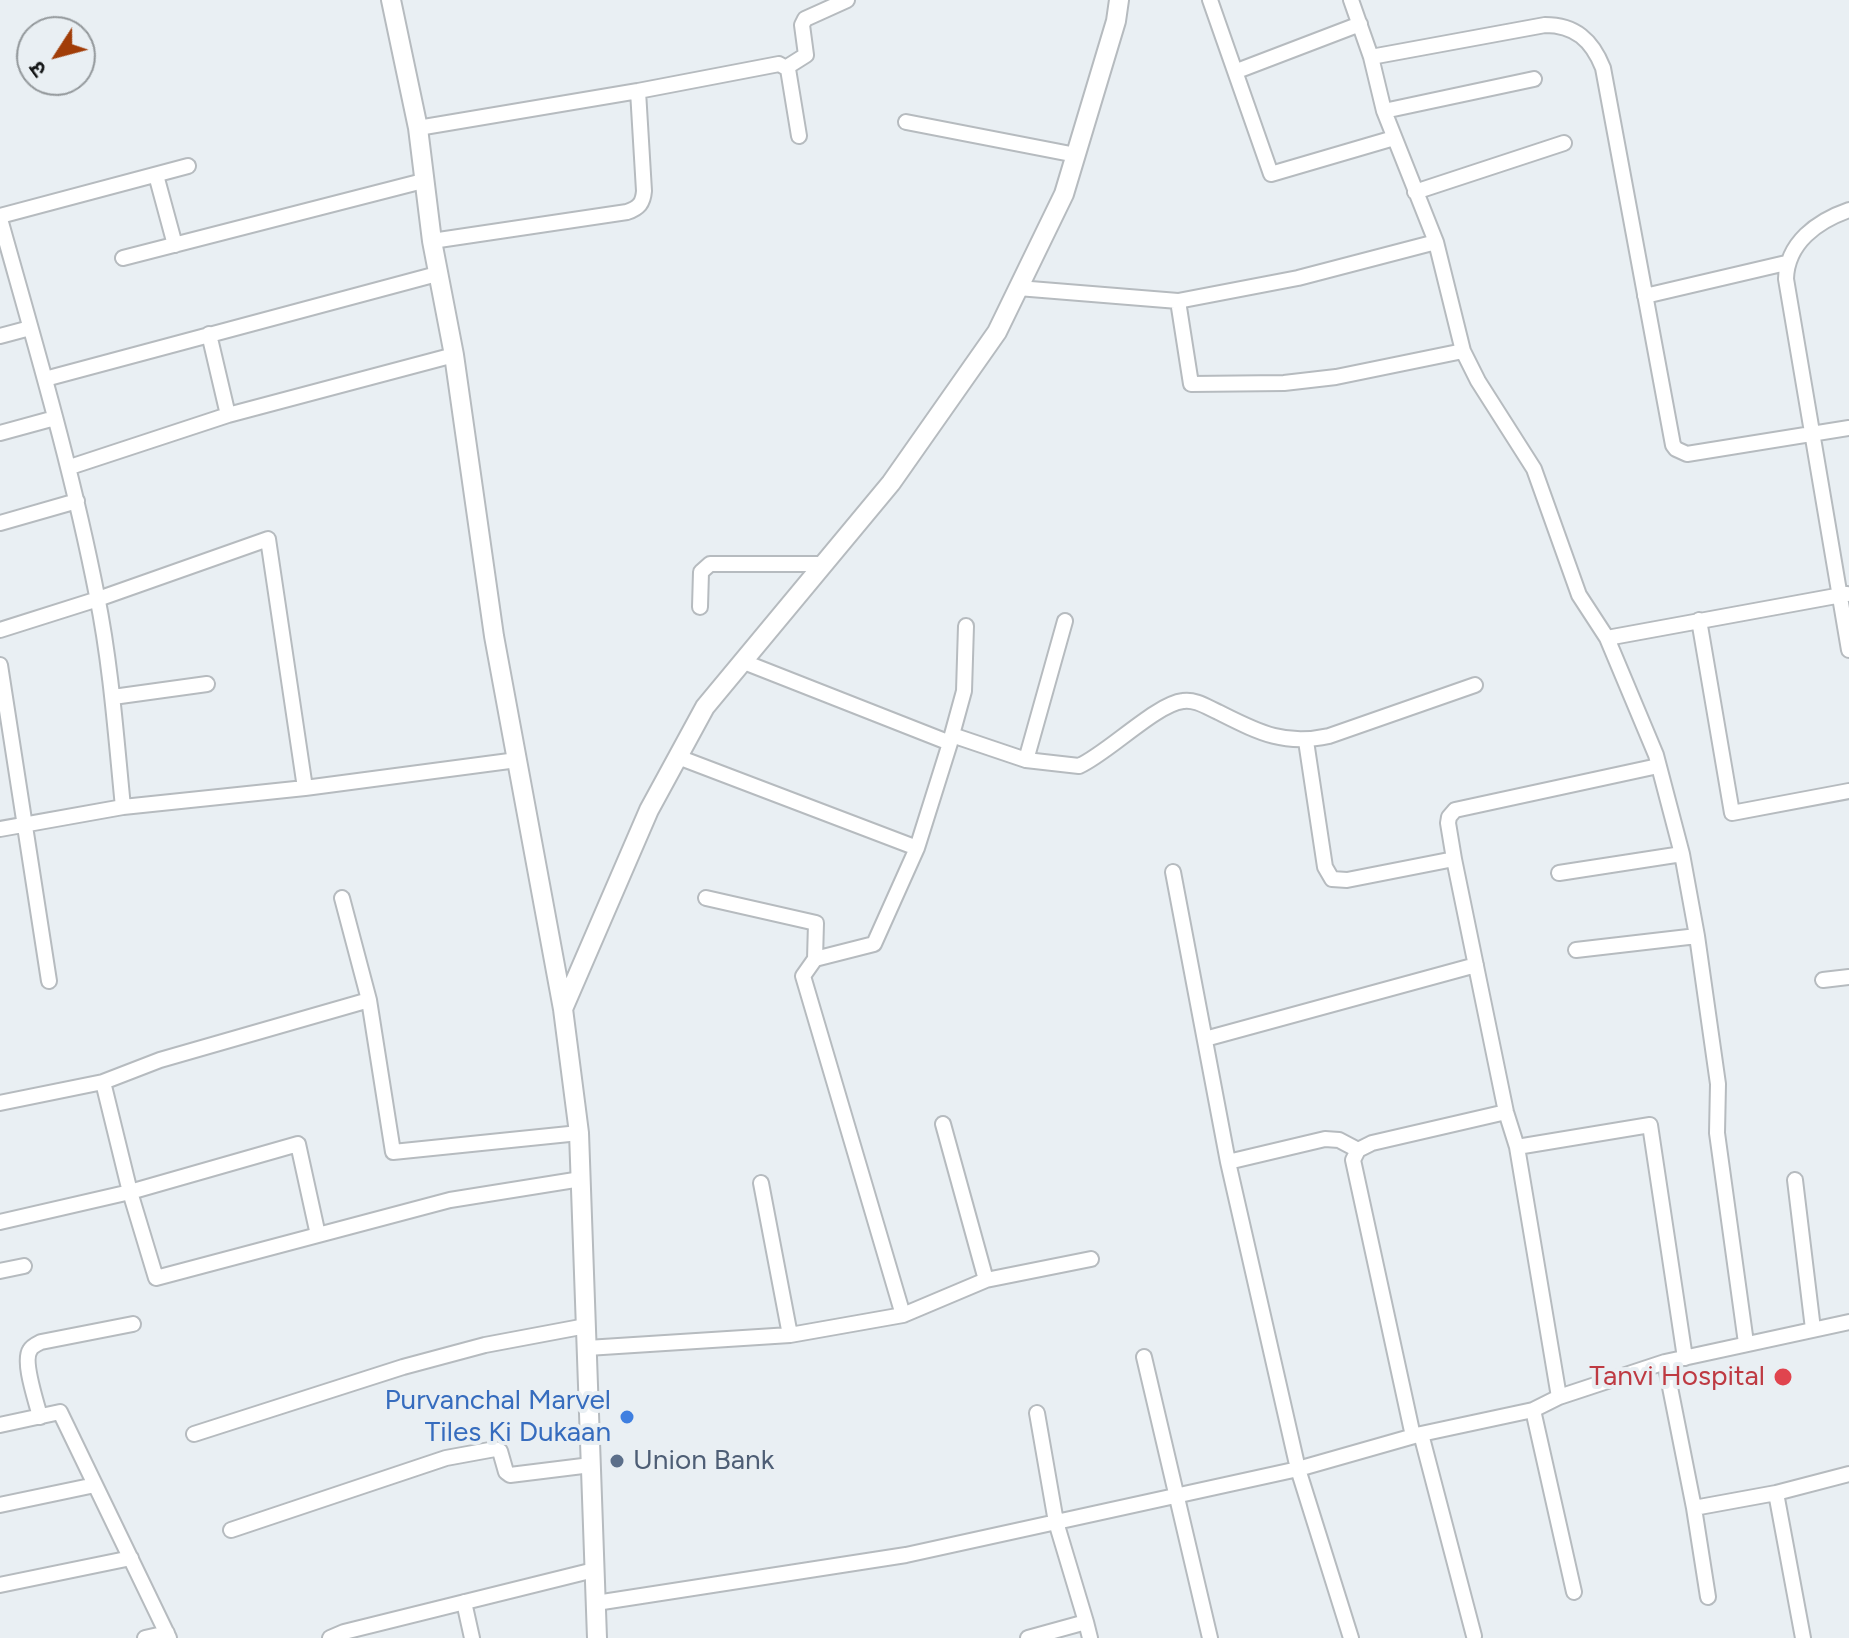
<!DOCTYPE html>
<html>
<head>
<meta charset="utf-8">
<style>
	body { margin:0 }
	#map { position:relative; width:1849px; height:1638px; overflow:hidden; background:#e9eff3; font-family:Figtree,"Noto Sans Devanagari",sans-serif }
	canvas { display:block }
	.north { position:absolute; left:16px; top:16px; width:80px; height:80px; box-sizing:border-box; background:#e9eff3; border:2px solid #93989b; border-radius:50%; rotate:234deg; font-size:22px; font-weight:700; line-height:32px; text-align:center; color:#131516 }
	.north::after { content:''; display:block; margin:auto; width:28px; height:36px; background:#a13d08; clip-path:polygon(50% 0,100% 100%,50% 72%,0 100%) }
</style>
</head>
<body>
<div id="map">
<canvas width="1849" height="1638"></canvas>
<div class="north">उ</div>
</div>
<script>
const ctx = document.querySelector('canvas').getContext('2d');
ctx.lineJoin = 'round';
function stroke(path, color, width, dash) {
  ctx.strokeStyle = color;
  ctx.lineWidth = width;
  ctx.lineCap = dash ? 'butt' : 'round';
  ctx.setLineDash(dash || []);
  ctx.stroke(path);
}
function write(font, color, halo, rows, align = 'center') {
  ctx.font = font + ' Figtree,sans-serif';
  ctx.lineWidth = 8;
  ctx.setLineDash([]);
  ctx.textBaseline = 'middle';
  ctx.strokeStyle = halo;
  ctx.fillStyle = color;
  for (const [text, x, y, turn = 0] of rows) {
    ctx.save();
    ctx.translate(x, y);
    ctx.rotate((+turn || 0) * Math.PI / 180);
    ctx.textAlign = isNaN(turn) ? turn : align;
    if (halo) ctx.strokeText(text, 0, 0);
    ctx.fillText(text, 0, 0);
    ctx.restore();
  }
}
const minor = new Path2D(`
	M1210 0 1271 174 1394 138
	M1351 0 1371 57 1384 111 1436 242 1463 351 1478 381 1534 469 1579 595 1607 638 1656 755 1682 854 1697 936 1718 1084 1717 1133 1746 1343
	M1371 57 1545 25C1575 25 1592 40 1603 68L1673 445 1676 449 1687 454 1849 428
	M787 67 806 55 802 25 805 19 847 0
	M1237 71 1360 24
	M1384 111 1534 79
	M906 122 1076 155
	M418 128 638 91 779 64 788 69 799 136
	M156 175 175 245
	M1415 192 1564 143
	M1849 210C1817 221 1787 243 1786 279L1849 650
	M0 216 188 166
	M0 219C35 344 72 468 97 596 111 665 116 737 123 807
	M432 241 627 212C639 208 643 203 644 191L638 91
	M1436 242 1298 278 1178 301 1191 384 1284 383 1336 377 1463 351
	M123 258 423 181
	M1018 288 1178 301
	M1645 296 1786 263
	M209 334 228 415
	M0 336 30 328
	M45 379 437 274
	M0 433 55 418
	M70 467 228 415 454 355
	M0 523 77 501
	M700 607 701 572 710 564H823
	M1699 620 1732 813 1849 791
	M0 630 98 599 268 539 305 788
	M1607 638 1847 594
	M0 665 49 981
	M113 697 207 684
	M952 735 1026 760 1079 766C1108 753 1156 704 1183 701 1195 699 1207 707 1218 712 1258 732 1283 746 1329 736L1475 685
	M1306 741 1325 867 1332 879 1347 880 1454 859 1506 1112 1517 1147 1559 1397
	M950 742 964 691 966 626
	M678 757 917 848
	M1026 760 1065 621
	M0 829 123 807 305 788 517 760
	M1454 859 1448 823 1449 817 1455 810 1658 766
	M1173 872 1228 1162 1298 1469 1351 1638
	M1559 873 1682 854
	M342 898 369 1000
	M706 898 816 923 815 959
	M1576 950 1697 936
	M1823 980 1849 977
	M1205 1039 1476 965
	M103 1082 130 1192 156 1278 450 1200 581 1179
	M0 1103 103 1082 160 1060 369 1000 393 1152 579 1133
	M1517 1147 1650 1125 1685 1358
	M1228 1162 1325 1139 1339 1140 1358 1150
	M1795 1180 1813 1329
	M761 1183 790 1335
	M0 1222 130 1192 298 1144 318 1235
	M0 1271 24 1266
	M986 1280 1091 1259
	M903 1315 986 1280 943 1124
	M587 1348 790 1335 903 1315 803 976 815 959 874 944 917 848 950 743 744 662
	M1144 1357 1210 1638
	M1665 1362 1694 1508 1776 1493 1849 1474
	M1533 1410 1574 1592
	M40 1417C37 1403 22 1362 30 1350 32 1346 37 1344 41 1342L133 1324
	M0 1425 60 1412 169 1638
	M194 1434 403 1367 485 1345 586 1326
	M1421 1434 1474 1636
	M1413 1436 1353 1160 1358 1150 1372 1143 1506 1112
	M1776 1493 1803 1638
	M0 1505 95 1485
	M1694 1508 1708 1597
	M231 1530 446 1458 495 1449 500 1451 506 1472 510 1475 591 1465
	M0 1585 131 1558
	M464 1602 472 1638
	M596 1603 906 1555 1298 1469 1421 1434 1533 1410 1559 1397 1665 1362 1849 1322
	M1086 1622 1090 1638
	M145 1638 167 1633
	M330 1638 344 1632 594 1570
	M1028 1638 1086 1622 1056 1522 1037 1413`);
const tertiary = new Path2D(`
	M391 0 418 128 432 241 454 355 494 636 563 1009 579 1133 597 1638
	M563 1009 649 810 705 707 891 483 997 332 1064 194 1116 21 1119 0`);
const markers = [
	[1783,1377,10,"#e0444e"],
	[627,1417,8,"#3f7fe0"],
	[617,1461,8,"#5c6f8a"]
];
const healthNames = [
	["Tanvi Hospital",1765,1377]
];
const shopNames = [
	["Purvanchal Marvel",611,1401],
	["Tiles Ki Dukaan",611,1433]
];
const serviceNames = [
	["Union Bank",633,1461]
];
stroke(minor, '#b6bbbf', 18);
stroke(tertiary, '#b6bbbf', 22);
stroke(minor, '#fff', 14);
stroke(tertiary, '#fff', 18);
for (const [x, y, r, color] of markers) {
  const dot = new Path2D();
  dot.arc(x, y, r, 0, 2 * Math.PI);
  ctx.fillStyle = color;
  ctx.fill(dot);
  stroke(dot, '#e9eff3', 3);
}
write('28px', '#be3a42', '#e9eff3', healthNames, 'right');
write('28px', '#366cbe', '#e9eff3', shopNames, 'right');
write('28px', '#4e5e75', '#e9eff3', serviceNames, 'left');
</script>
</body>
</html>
